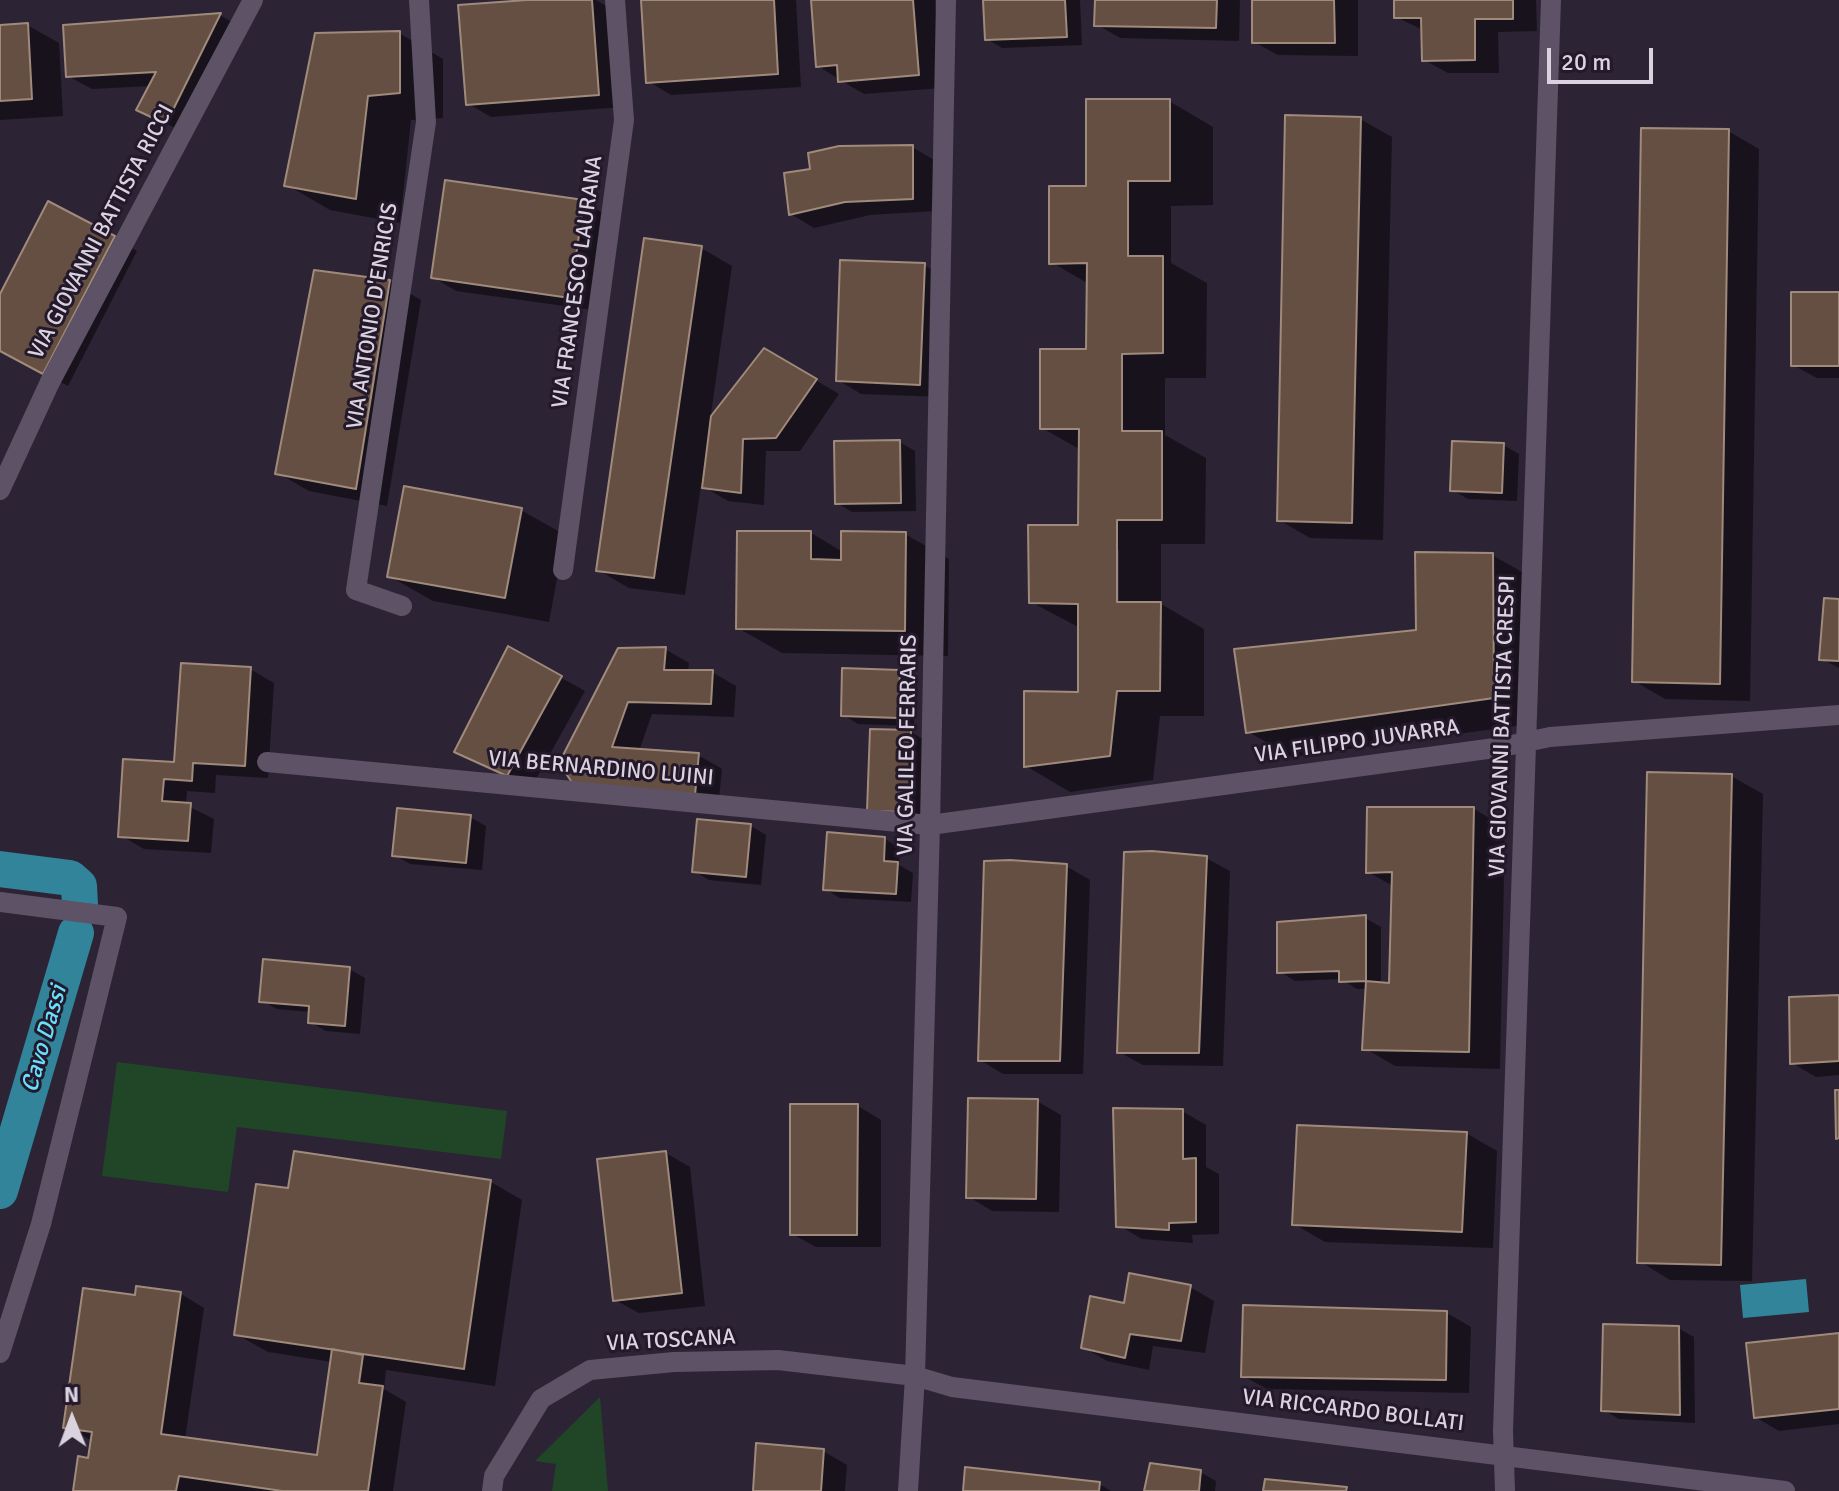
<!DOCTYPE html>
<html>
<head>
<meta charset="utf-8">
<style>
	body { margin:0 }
	#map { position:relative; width:1839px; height:1491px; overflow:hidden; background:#2c2335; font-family:Signika,sans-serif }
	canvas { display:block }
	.north { position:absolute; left:32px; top:1379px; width:80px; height:80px; -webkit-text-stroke:6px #23192b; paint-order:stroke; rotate:359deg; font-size:22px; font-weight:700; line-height:32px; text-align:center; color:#dad3df }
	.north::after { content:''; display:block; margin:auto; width:28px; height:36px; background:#dad3df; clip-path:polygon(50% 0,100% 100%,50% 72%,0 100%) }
	.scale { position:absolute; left:1547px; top:48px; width:106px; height:36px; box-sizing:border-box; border:4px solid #dad3df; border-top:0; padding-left:10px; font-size:24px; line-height:28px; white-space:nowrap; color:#dad3df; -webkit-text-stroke:6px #23192b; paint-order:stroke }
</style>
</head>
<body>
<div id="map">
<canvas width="1839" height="1491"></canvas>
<div class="north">N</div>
<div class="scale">20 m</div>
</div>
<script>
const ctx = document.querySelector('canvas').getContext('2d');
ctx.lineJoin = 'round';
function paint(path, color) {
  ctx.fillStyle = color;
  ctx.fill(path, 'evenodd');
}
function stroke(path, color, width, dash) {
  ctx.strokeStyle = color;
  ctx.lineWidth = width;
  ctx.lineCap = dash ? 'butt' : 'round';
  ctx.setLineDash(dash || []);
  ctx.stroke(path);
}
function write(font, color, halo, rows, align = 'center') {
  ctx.font = font + ' Signika,sans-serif';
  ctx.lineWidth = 6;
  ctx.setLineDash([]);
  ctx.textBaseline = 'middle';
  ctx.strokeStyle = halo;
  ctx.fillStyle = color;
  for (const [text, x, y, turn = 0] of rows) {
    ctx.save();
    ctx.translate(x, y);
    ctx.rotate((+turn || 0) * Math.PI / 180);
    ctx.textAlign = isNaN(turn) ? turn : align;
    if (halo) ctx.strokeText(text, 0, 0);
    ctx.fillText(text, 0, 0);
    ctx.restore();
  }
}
const green = new Path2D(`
	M117 1062 507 1111 501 1159 237 1127 228 1192 102 1176Z
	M600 1397 608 1491H552L556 1464 535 1461Z`);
const water = new Path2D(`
	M1806 1279 1809 1312 1743 1318 1740 1285Z`);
const shadow = new Path2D(`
	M554 0H596L615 11 622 107 491 117 467 103Z
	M643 0H796L801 87 671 95 648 81Z
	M813 0H935L942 88 864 94 840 80 818 66Z
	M985 0H1080L1082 45 1002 48 987 39Z
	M1097 0H1240L1239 41 1120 38 1096 24Z
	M1254 0H1358V56L1278 55 1254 42Z
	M1396 0H1536L1537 31 1498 32 1499 73H1448L1424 60 1423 30 1396 17Z
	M220 15 243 29 190 136 139 109 151 86 92 89 68 76 65 27Z
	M27 25 59 43 63 116 0 120V27Z
	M399 33 443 59V118L411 120 400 223 330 210 287 185Z
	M1169 101 1213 127V205L1171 206V263L1207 283 1206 378H1165V435L1206 458 1205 544H1161V604L1204 629V716H1160L1153 780 1070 792 1026 766 1080 694V628L1031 602 1080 527 1081 450 1042 428 1088 351 1089 284 1051 262 1088 188ZM1115 550H1119V612H1115Z
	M1360 119 1392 137 1383 540 1310 538 1279 520Z
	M1728 131 1759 149 1750 701 1665 699 1634 681Z
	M912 147 936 161V211L870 215 814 228 791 214 812 171Z
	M583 202 607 215 593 310 456 291 433 277Z
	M114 238 137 251 68 386 0 350V298Z
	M701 248 732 266 710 421 765 350 839 394 800 451H766L764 505 728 501 701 485 685 595 629 588 598 570Z
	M924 265 948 279 943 397 861 394 838 380Z
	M390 282 421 300 387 506 309 491 278 473Z
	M1839 294V378H1817L1793 365Z
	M899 442 915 451 916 511 852 512 837 503Z
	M1503 445 1519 454 1517 501 1468 499 1452 490Z
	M521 510 565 535 549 622 433 601 389 576Z
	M811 533 843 552 905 534 949 559 948 656 782 653 738 628Z
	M1492 555 1536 580 1537 723 1292 757 1247 731 1418 632Z
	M1839 601V668L1822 659Z
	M509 649 585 691 531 788 457 751Z
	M665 649 689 663 688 672H712L736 686 734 717 652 714 639 751 698 755 722 769 718 808 561 763Z
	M250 669 274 683 268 778 216 775 215 793 187 791 186 805 214 819 211 853 144 849 120 835 125 761 176 764Z
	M899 672 915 681 914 726 858 724 843 715Z
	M911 732 926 741 924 820 885 819Z
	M1731 776 1763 794 1752 1281 1670 1280 1639 1261Z
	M1474 809 1505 827 1500 1069 1395 1066 1364 1048 1367 989H1357L1341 979 1295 981 1279 971 1365 918 1381 927V984L1391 985 1393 886 1368 872Z
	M470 817 486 826 482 870 410 864 395 855Z
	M751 826 766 835 761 885 709 880 694 871Z
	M885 839 900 848 899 865 913 873 911 902 840 898 825 889Z
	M1206 858 1230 871 1223 1066 1143 1065 1119 1052Z
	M1066 866 1090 880 1083 1074H1003L980 1060Z
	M349 969 365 978 360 1034 326 1031 310 1022 311 1012 277 1009 261 1000Z
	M1839 997V1075L1816 1077 1792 1063Z
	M1037 1101 1061 1115 1059 1212 992 1211 969 1197Z
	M858 1106 881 1120V1247H816L792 1234Z
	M1182 1111 1206 1125V1167L1219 1174V1234L1192 1235 1193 1243 1142 1239 1118 1225Z
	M1466 1133 1497 1151 1493 1248 1325 1242 1294 1224Z
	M666 1153 690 1167 705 1306 639 1313 615 1300Z
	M491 1182 522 1200 495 1386 386 1370 384 1389 406 1402 393 1491H75L90 1460 93 1441 65 1427 136 1298 181 1294 204 1308 185 1439 319 1458 332 1362 268 1352 236 1334 290 1191Z
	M1190 1287 1214 1301 1205 1353 1153 1346 1149 1370 1107 1361 1083 1347 1126 1305Z
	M1447 1313 1471 1327 1469 1393 1267 1389 1243 1376Z
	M1678 1328 1694 1337 1695 1423 1619 1419 1603 1410Z
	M1839 1335V1424L1779 1431 1755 1417Z
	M823 1451 847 1465 845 1491H755Z
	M1200 1472 1216 1481 1215 1491H1146Z
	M1099 1484 1111 1491H965Z`);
const canal = new Path2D(`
	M0 869 70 878 79 886 80 905
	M0 1191 76 933`);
const building = new Path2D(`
	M527 0H592L599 95 466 105 458 5Z
	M641 0H774L778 74 646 83Z
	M811 0H913L919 75 838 82 837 65 816 67Z
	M983 0H1065L1067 37 985 40Z
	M1095 0H1217L1216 28 1094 26Z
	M1252 0H1334L1335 43H1252Z
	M1394 0H1513V19H1475V60L1422 61 1421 18H1394Z
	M221 13 166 124 136 110 156 72 66 77 63 25Z
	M28 23 32 99 0 101V25Z
	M400 31V93L368 96 356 199 284 186 315 33Z
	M1086 99H1170V181H1128V256H1163V353L1122 354V431H1162V520H1117V602H1161L1160 691H1117L1110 756 1024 767V691L1078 692V604L1029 603 1028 525H1078L1079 429H1040V349H1086L1087 263 1049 264V186H1086Z
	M1285 115 1361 117 1352 523 1277 521Z
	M1641 128 1729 129 1720 684 1632 682Z
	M913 145V199L845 202 789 215 784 173 810 169 808 153 839 146Z
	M445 180 584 200 570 298 431 278Z
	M48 201 115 236 43 374 0 351V294Z
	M644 238 702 246 654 578 596 571Z
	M840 260 925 263 920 385 836 381Z
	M314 270 390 280 356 489 275 474Z
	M1791 292H1839V366H1791Z
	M764 348 817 379 776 438 743 439 741 493 702 488 711 416Z
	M900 440 901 503 835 504 834 441Z
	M1452 441 1504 443 1502 493 1450 491Z
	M404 486 522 508 505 598 387 577Z
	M737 531H811V559L841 560V531L906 532 905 631 736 629Z
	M1415 552 1493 553 1494 698 1246 733 1234 649 1416 630Z
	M1824 598 1839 599V661L1819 660Z
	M508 646 562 676 507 776 454 752Z
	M666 647 664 670H713L711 704 628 702 612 747 699 753 695 795 573 784 559 763 618 648Z
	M181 663 251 667 245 766 193 763 192 781 164 779 162 801 191 803 188 841 118 837 123 759 174 762Z
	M842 668 900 670 898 718 841 716Z
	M870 729 911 730 909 812 867 811Z
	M1647 772 1732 774 1721 1265 1637 1263Z
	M1367 807H1474L1469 1052 1362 1050 1366 981 1389 983 1392 872 1366 873Z
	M397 808 471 815 466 863 392 856Z
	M697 819 751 824 746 877 692 872Z
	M827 832 885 837 884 861 898 862 896 894 823 890Z
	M1152 851 1207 856 1199 1053H1117L1124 852Z
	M1010 860 1067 864 1060 1061H978L984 861Z
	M1366 915V981L1339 982V971L1277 973V922Z
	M263 959 350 967 345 1026 308 1023 309 1006 259 1002Z
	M1839 995V1061L1790 1064 1789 997Z
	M1835 1090H1839V1138L1836 1139Z
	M968 1098 1038 1099 1036 1199 966 1198Z
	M790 1104H858L857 1235H790Z
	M1113 1108 1183 1109V1159L1196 1158V1222L1169 1223V1230L1116 1227Z
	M1297 1125 1467 1132 1462 1232 1292 1225Z
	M294 1151 491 1180 464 1369 234 1335 256 1184 288 1188Z
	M666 1151 682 1293 613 1301 597 1159Z
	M1129 1273 1191 1285 1181 1341 1130 1334 1125 1358 1081 1348 1090 1296 1124 1303Z
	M136 1286 181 1292 161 1434 317 1455 332 1349 363 1355 359 1383 383 1386 368 1491H282L179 1476 176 1491H73L78 1456 88 1458 92 1432 63 1428 83 1288 135 1295Z
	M1243 1305 1447 1311 1446 1380 1241 1377Z
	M1603 1324 1679 1326 1680 1415 1601 1411Z
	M1839 1333V1409L1754 1418 1746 1343Z
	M756 1443 824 1449 821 1491H753Z
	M1150 1463 1201 1470 1199 1491H1144Z
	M965 1467 1100 1482 1099 1491H963Z
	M1265 1479 1347 1487 1346 1491H1263Z`);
const service = new Path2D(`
	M0 490 50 382`);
const minor = new Path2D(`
	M50 382 253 0
	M563 570 624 120 615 0
	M402 606 356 590 426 122 419 0
	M267 762 930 825 1502 747 1550 737 1839 715
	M0 902 117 917 41 1224 0 1353
	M492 1491 494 1476 541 1399 590 1370 674 1362 778 1360 915 1376 952 1387 1785 1491
	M908 1491 915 1376 930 825 946 0
	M1505 1491 1503 1431 1551 0`);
const streetNames = [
	["VIA GIOVANNI BATTISTA RICCI",102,232,-62],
	["VIA FRANCESCO LAURANA",578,282,-82],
	["VIA ANTONIO D'ENRICIS",373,316,-81],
	["VIA GIOVANNI BATTISTA CRESPI",1503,726,-88],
	["VIA FILIPPO JUVARRA",1357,742,-8],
	["VIA GALILEO FERRARIS",908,745,-89],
	["VIA BERNARDINO LUINI",601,769,5],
	["VIA TOSCANA",671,1341,-3],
	["VIA RICCARDO BOLLATI",1353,1411,7]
];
const waterNames = [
	["Cavo Dassi",45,1039,-74]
];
paint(green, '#204627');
paint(water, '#32849a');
paint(shadow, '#0007');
stroke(canal, '#32849a', 36);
paint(building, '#644f42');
stroke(building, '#a08a7b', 2);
stroke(service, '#5d5266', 20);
stroke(minor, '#5d5266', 20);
write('22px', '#dad3df', '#23192b', streetNames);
write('italic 24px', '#69dfff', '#23192b', waterNames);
</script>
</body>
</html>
